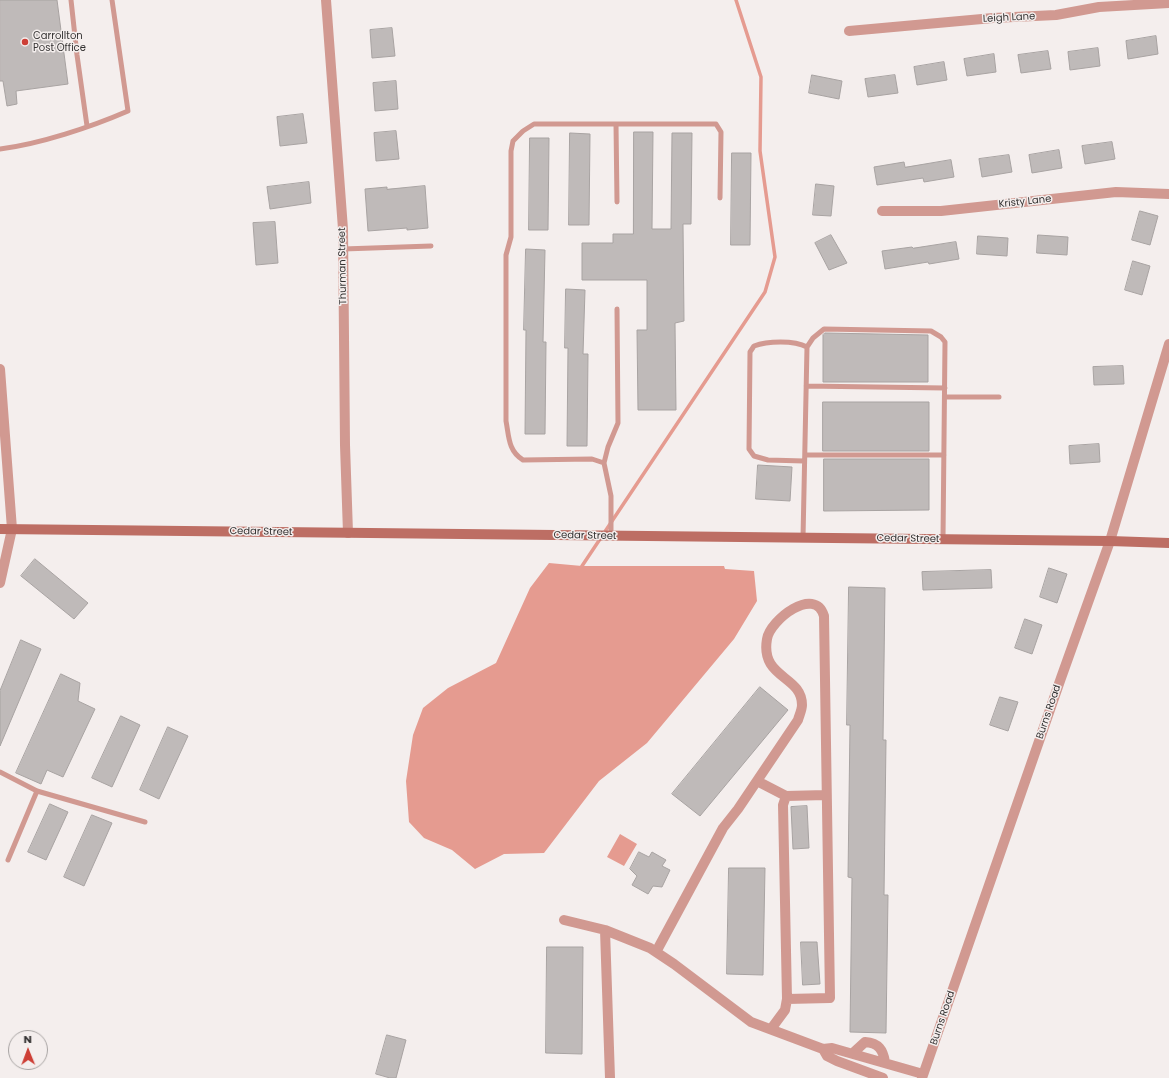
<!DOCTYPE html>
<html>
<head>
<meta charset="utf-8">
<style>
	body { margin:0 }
	#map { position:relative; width:1169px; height:1078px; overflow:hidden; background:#f4eeed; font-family:Poppins,sans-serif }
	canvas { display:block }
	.north { position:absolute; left:8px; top:1030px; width:40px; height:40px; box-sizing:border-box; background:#f4eeed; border:1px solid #a7a3a2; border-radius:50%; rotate:359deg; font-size:11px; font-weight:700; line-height:16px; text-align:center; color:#343232 }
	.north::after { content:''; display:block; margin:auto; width:14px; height:18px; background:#cd3f36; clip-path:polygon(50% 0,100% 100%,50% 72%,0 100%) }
</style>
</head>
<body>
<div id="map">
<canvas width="1169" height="1078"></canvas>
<div class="north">N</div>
</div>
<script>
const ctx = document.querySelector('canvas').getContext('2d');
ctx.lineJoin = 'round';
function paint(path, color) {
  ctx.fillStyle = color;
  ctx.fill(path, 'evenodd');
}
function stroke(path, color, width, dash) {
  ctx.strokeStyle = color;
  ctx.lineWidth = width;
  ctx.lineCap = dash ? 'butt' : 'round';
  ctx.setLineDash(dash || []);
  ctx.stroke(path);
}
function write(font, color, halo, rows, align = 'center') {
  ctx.font = font + ' Poppins,sans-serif';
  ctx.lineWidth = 3;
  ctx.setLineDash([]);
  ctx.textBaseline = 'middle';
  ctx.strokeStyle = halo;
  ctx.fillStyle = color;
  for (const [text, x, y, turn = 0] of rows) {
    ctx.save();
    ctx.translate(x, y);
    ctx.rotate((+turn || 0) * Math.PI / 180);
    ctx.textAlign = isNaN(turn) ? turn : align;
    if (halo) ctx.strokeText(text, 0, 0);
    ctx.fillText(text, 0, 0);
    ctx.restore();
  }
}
const water = new Path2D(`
	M549 563 582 566H724L725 569 754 571 757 601 734 639 647 743 599 781 544 853 504 854 475 869 452 850 424 838 409 822 406 781 413 735 423 708 448 688 496 663 530 588Z
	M620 834 637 844 624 866 607 857Z`);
const stream = new Path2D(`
	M582 566 765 292 775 257 760 151 761 77 736 0`);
const building = new Path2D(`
	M0 0H57L68 84 16 91 17 104 7 106 3 81H0Z
	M392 28 395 56 372 58 370 30Z
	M1156 36 1158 54 1128 59 1126 41Z
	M1098 48 1100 66 1070 70 1068 52Z
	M1048 51 1051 69 1021 73 1018 55Z
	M994 54 996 72 967 76 964 59Z
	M944 62 947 80 917 85 914 67Z
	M812 75 842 81 839 99 809 93Z
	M895 75 898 93 868 97 865 79Z
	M396 81 398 109 375 111 373 83Z
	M303 114 307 143 280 146 277 117Z
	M396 131 399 159 376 161 374 133Z
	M634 132H653L652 229H671L672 133H692L691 224H683L684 321 675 323 676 410H638L637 330H647V280H582V243H613V234H633Z
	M570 133 590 134 589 225H569Z
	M530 138H549L548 230H529Z
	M1112 142 1115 159 1085 164 1082 146Z
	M1059 150 1062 168 1032 173 1029 155Z
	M732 153H751L750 245H731Z
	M1009 155 1012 172 982 177 979 159Z
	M951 160 954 177 924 182 923 178 877 185 874 167 904 162 905 167Z
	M309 182 311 203 270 209 267 187Z
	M816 184 834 186 831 216 813 215Z
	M425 186 428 228 407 230V228L368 231 365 189 387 187V189Z
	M1140 211 1158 216 1150 245 1132 240Z
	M275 222 278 263 256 265 253 223Z
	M831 235 847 263 829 270 815 243Z
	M1038 235 1068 237 1067 255 1037 253Z
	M978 236 1008 238 1007 256 977 254Z
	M956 242 959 259 929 264 928 262 885 269 882 251 912 247 913 248Z
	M526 249 545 250 543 342H546L545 434H525L526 330H524Z
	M1133 261 1150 266 1142 295 1125 290Z
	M566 289 585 290 583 354H588L587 446H567L568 348H565Z
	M825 333 928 335V382H823V335Z
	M1123 366 1124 384 1094 385 1093 367Z
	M823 402H929V451H823Z
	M1099 444 1100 462 1070 464 1069 446Z
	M824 459H929V510L824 511Z
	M758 465 792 467 790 501 756 499Z
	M35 559 88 603 74 619 21 576Z
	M1049 568 1067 574 1057 603 1040 597Z
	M991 570 992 588 923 590 922 572Z
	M849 587 885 588 883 740H886L884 895H888L886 1033 850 1032 852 878 848 877 850 725H847Z
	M1025 619 1042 625 1032 654 1015 648Z
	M21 640 41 649 0 746V691Z
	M61 674 80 683 78 701 95 709 63 777 47 770 41 784 16 773Z
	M760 687 788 710 700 816 672 794Z
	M1000 697 1018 702 1008 731 990 725Z
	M121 716 140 725 112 787 92 778Z
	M168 727 188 736 159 799 140 790Z
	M50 804 68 812 46 860 28 852Z
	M807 806 809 848 793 849 791 807Z
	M92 815 112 823 84 886 64 877Z
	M639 852 649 857 652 852 666 860 662 866 670 870 662 887 653 886 648 894 632 885 637 876 630 869Z
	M729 868H765L763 975 727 974Z
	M801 942H817L820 984 803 985Z
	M547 947H583L582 1054 546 1053Z
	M387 1035 406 1040 396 1078H390L376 1074Z`);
const lane = new Path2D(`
	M71 0 77 55 87 126
	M616 124 617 202
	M0 149C40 144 91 127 128 111L112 0
	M343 249 431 246
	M806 386 945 388
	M945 397H999
	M805 455H944
	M804 461 768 460 754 456 749 449 750 352 754 346C767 341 794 340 807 347
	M604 463 608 447 618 423 617 309
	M611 536V496L604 463 592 459 523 460C508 451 509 436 506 421V255L511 237V151L513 141 523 131 534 124H716L721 132 720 198
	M803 538 807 347 813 338 824 329 931 331 941 337 945 342 943 539
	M0 772 37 791 145 822
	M8 860 37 791`);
const street = new Path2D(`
	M326 0 343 229 345 445 348 533
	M849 31 993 18 1056 15 1099 7 1169 3
	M882 211H941L1116 192 1169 194
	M0 369 12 529 0 583
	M757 781 786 796 826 795
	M786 796 783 805 787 999
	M564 920 605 930 650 948 674 964 751 1022 823 1049
	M605 930 610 1078
	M656 952 723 828 738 809 798 720C799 716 802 710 802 705 802 675 760 679 767 639 770 620 815 585 824 616L830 998 787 999 785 1010 771 1029
	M853 1053 865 1042C879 1043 883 1050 885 1062
	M883 1078 837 1061 827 1056 823 1049 832 1048 923 1074
	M922 1078 1061 678 1110 541 1169 344`);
const secondary = new Path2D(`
	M0 529 1110 541 1169 543`);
const markers = [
	[25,42,4,"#cd3f36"]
];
const streetNames = [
	["Leigh Lane",1009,18,-3],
	["Kristy Lane",1025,202,-6],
	["Thurman Street",343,266,-91],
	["Cedar Street",261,532,1],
	["Cedar Street",585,536,1],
	["Cedar Street",908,539,1],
	["Burns Road",1049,712,-71],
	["Burns Road",943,1018,-71]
];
const poiNames = [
	["Carrollton",33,36],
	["Post Office",33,48]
];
paint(water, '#e59b90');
stroke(stream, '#e59b90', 3.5);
paint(building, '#bfbab9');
stroke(building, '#a8a3a2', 1);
stroke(lane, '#d19991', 5);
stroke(street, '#d19991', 10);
stroke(secondary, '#bd6e64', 10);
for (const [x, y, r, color] of markers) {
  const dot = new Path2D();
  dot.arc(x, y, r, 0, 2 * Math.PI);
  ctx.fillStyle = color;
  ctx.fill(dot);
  stroke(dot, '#f4eeed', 1.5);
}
write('10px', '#343232', '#f4eeed', streetNames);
write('10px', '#343232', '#f4eeed', poiNames, 'left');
</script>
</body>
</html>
